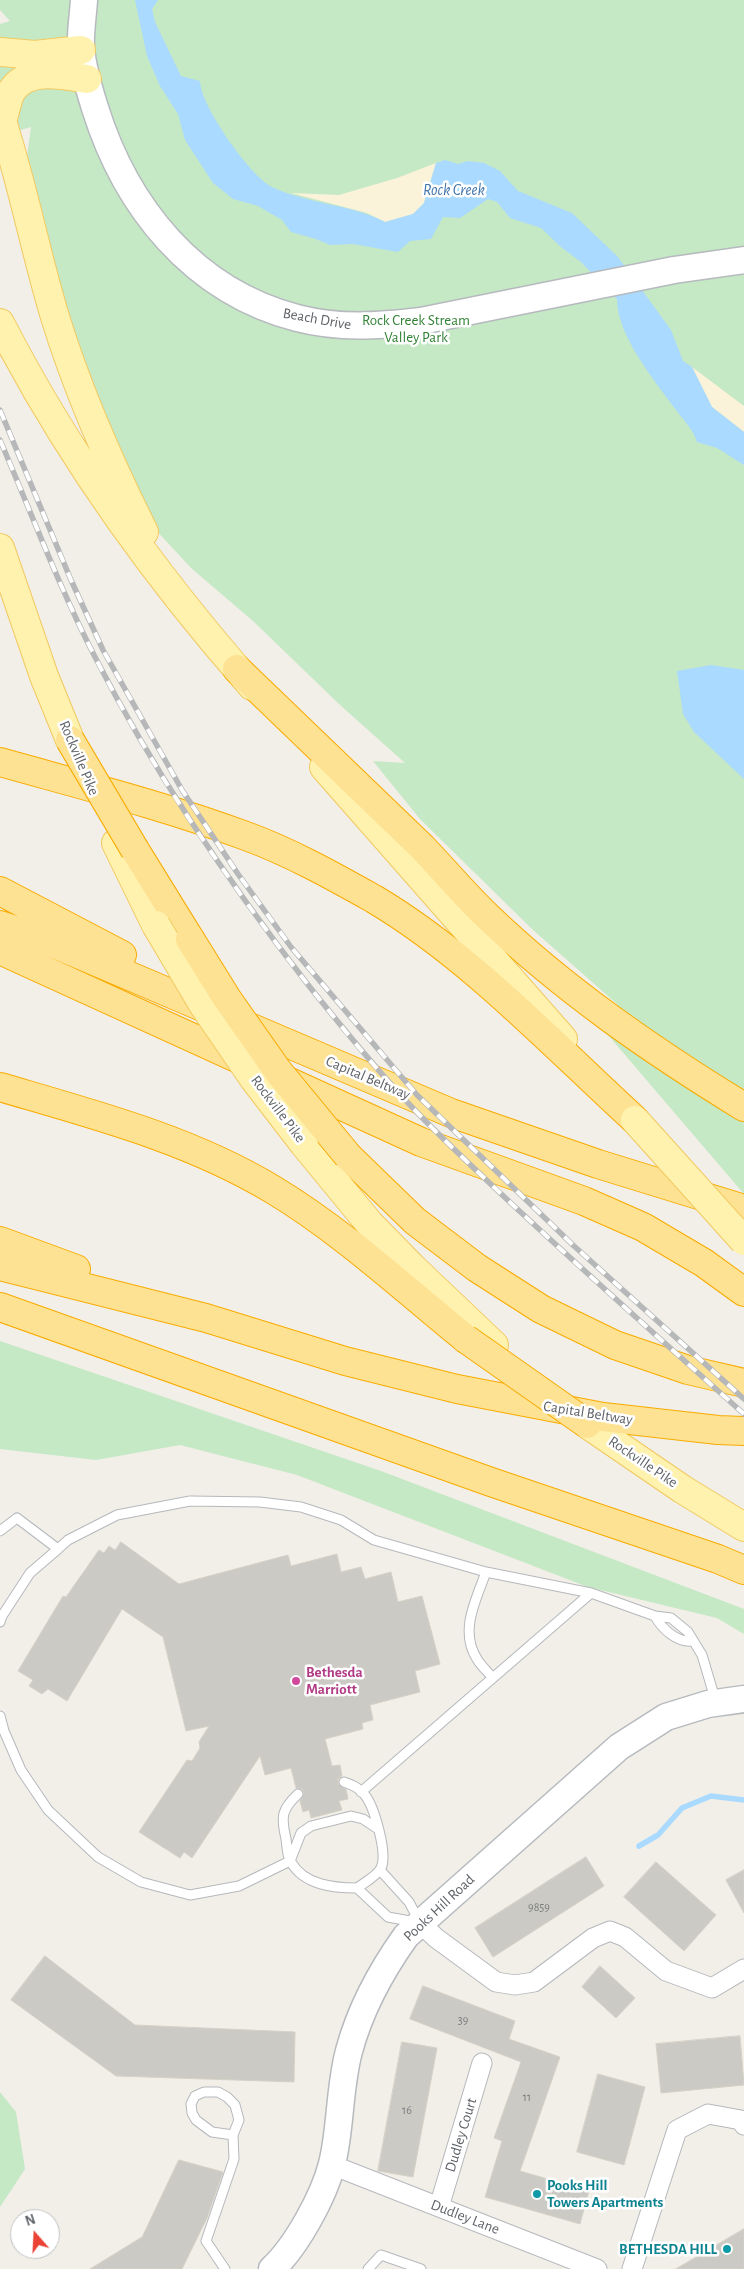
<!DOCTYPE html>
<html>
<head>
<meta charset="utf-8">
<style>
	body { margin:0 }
	#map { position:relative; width:744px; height:2269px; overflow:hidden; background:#f1efe8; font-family:"Alegreya Sans",sans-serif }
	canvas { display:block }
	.north { position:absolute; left:10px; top:2209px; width:50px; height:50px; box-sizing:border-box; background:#fff; border:1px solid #bfc1c3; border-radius:50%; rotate:341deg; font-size:14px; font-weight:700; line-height:20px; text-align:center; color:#5f6368 }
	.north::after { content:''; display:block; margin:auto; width:18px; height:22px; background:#ea4335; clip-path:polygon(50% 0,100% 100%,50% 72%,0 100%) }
</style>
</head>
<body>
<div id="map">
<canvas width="744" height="2269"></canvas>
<div class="north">N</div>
</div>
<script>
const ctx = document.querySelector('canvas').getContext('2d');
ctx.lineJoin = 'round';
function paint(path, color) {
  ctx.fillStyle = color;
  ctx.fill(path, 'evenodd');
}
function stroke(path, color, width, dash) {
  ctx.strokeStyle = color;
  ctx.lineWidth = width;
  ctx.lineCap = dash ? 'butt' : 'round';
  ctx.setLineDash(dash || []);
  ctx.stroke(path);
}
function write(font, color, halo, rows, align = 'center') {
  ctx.font = font + ' "Alegreya Sans",sans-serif';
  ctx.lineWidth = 5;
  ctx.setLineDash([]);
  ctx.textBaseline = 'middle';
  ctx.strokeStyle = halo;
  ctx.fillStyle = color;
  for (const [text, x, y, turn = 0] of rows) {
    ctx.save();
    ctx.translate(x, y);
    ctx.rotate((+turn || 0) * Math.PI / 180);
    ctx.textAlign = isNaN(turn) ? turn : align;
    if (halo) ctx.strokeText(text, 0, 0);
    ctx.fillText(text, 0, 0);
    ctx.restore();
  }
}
const green = new Path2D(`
	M0 0H744V1194L602 1028 618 1005 532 929 420 819 373 761 405 763 339 704 253 621 191 568 154 528 121 484 21 200 31 127 0 136V24L10 21 0 10Z
	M0 1341 381 1471 744 1609V1634L717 1618 588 1587 297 1475 180 1445 96 1460 0 1449Z
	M0 2092 16 2112 25 2169 0 2207Z`);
const sand = new Path2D(`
	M436 163 424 203 413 214 385 222 367 213 291 193 339 195 397 178Z
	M692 367 744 406V432L712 407Z`);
const water = new Path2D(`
	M135 0H158L152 9 155 22 181 76 200 81C200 105 250 176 272 187 308 204 350 204 385 222L413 214 424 203 436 163 445 160 458 164 468 161 484 163 500 171 518 191 572 213 618 257 671 330 683 361 692 367 712 407 744 432V465L717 448 697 442C693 429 684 421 676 410 655 381 617 336 617 299L581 262 561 247 541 228 510 218 497 202 488 199 460 218 443 217 431 239 410 241 398 252 353 244 330 245 316 239 291 232 282 220 258 206 233 199 213 183 185 140 178 114 160 86 147 56Z
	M711 665 744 670V779L694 732 683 714 677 671Z`);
const stream = new Path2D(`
	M639 1846 658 1835 682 1808 711 1796 744 1800`);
const building = new Path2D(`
	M121 1542 179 1584 288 1555 291 1566 337 1554 341 1572 361 1567 365 1579 391 1572 398 1602 422 1596 440 1664 415 1671 420 1692 370 1705 373 1720 362 1723 363 1729 325 1739 332 1766 340 1765 342 1776 338 1779V1784L346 1789 348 1799 339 1801 342 1810 311 1818 309 1810 303 1812 300 1801 304 1793 302 1789 296 1788 291 1768 265 1775 260 1756 192 1858 184 1852 180 1858 139 1832 187 1760 192 1761 200 1748 199 1742 209 1726 186 1731 163 1637 122 1609 67 1701 48 1689 42 1694 29 1686 33 1680 18 1671 63 1596 66 1597 99 1550 104 1553 109 1546 115 1550Z
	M586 1857 604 1886 493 1957 475 1928Z
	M656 1862 716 1915 684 1951 624 1897Z
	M744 1870V1913L726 1880Z
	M45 1956 135 2025 295 2032 294 2082 116 2076 11 2000Z
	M600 1966 635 1998 616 2018 582 1987Z
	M423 1986 515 2021 509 2039 560 2057 520 2171 589 2191 580 2224 485 2197 502 2141 494 2138 521 2062 410 2019Z
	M740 2036 744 2085 661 2093 656 2044Z
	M402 2042 437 2048 413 2177 378 2171Z
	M598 2074 645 2087 624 2165 577 2152Z
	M179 2160 223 2172 207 2218 182 2269H90L142 2237Z
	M744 2229V2269H676Z`);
const lane = new Path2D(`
	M0 1531 17 1518 58 1549
	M486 1572C476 1600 459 1631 477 1659 481 1666 488 1672 492 1677
	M655 1616C662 1629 677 1643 693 1641
	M0 1622 2 1616 30 1573 58 1549 68 1540 117 1515 190 1501 260 1502 301 1507 341 1520 374 1540 486 1572 591 1593 655 1616 671 1618 688 1632 702 1655 716 1702
	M0 1716 4 1731 21 1770 48 1810 98 1857 141 1882 190 1895 239 1886 290 1861 301 1833 311 1826 351 1816 363 1819 378 1829
	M361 1792 591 1593
	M298 1794C281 1810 281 1817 286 1839 287 1846 287 1856 291 1862 304 1885 333 1888 357 1888 364 1883 377 1876 381 1868 388 1854 374 1805 364 1794 358 1787 352 1785 344 1782
	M380 1870 409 1902 419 1921
	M357 1888 388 1917 415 1922
	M225 2269 206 2241 234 2159 233 2135 239 2120 235 2105 227 2097 218 2092H204L195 2096 191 2104 192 2113 196 2120 212 2132 233 2135
	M368 2269 381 2255 421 2269`);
const street = new Path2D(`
	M420 1923 436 1938 496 1982 515 1985 534 1982 593 1938 610 1931 625 1937 666 1971 712 1988 744 1969
	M332 2165 597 2269
	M439 2207 482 2063
	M632 2269 677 2130 708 2114 741 2120 744 2125`);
const secondary = new Path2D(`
	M84 0C83 16 80 33 81 49 83 69 89 89 95 108 126 207 193 291 297 318 339 329 379 326 421 321L674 270 744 260
	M272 2269C296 2247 324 2196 332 2164 341 2128 339 2088 349 2051 360 2010 381 1971 406 1936L619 1747 666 1717 708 1704 744 1699`);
const primary = new Path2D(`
	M0 52 35 55 81 50
	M0 115C22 181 35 251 55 317 78 392 109 462 144 532
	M2 122C5 113 7 100 11 92 27 66 62 75 87 79
	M0 323C68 455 154 575 252 686
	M0 548 44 676 70 740
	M324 767 563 1039
	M116 843 156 925
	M304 1144 369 1223 412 1267 494 1345
	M587 1424 682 1489 744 1527`);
const highway = new Path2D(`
	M237 669C299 729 361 788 422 847 444 870 464 894 487 916 564 990 653 1051 744 1107
	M0 762C82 785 165 806 246 836 290 852 333 876 374 899 470 956 553 1045 635 1120
	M135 850 190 939
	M0 891 122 955
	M0 925 43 939 451 1113 598 1164 744 1209
	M0 950 421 1142 584 1201 643 1227 704 1263 744 1292
	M0 1087C92 1114 189 1139 272 1189 342 1231 403 1288 466 1339
	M348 1156 415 1221 477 1268 541 1309 615 1345 688 1370 744 1383
	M0 1241 76 1269
	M0 1266 206 1318 345 1361 457 1389 603 1417 718 1430 744 1431
	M0 1307 491 1482 718 1559 744 1570`);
const rail = new Path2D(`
	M0 410 71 580 103 650 182 790 238 874 291 947 417 1095 574 1246 744 1399
	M0 440C31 512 59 587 95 657 155 774 228 882 309 986 341 1026 374 1067 410 1105 442 1139 478 1172 513 1205 589 1276 667 1345 744 1414`);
const primaryBridge = new Path2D(`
	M156 925 202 1003 254 1079 304 1144
	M635 1120 744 1241`);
const highwayBridge = new Path2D(`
	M70 740 135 850
	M190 939 226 997 278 1071 348 1156
	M466 1339 587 1424`);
const markers = [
	[296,1681,5,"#d1479c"],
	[537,2194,5,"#0f9aa8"],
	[727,2249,5,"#0f9aa8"]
];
const numberNames = [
	["9859",539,1907],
	["39",463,2020],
	["11",527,2097],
	["16",407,2110]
];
const streetNames = [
	["Beach Drive",317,319,10],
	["Rockville Pike",79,758,67],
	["Capital Beltway",368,1078,23],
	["Rockville Pike",278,1109,53],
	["Capital Beltway",588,1413,9],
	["Rockville Pike",643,1462,34],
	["Pooks Hill Road",439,1908,-43],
	["Dudley Court",461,2135,-73],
	["Dudley Lane",465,2217,21]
];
const parkNames = [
	["Rock Creek Stream",416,320],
	["Valley Park",416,337]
];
const hotelNames = [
	["Bethesda",306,1672],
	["Marriott",306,1689]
];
const cultureNames = [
	["Pooks Hill",547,2185],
	["Towers Apartments",547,2202],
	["BETHESDA HILL",717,2249,"right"]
];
const waterNames = [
	["Rock Creek",454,190]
];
paint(green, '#c5e8c5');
paint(sand, '#fbf3d9');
paint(water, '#aadaff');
stroke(stream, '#aadaff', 5.5);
paint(building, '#cccac5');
stroke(building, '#d6d1c6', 1);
stroke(lane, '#b5b8bc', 11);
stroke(street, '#b5b8bc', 21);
stroke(secondary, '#b6babf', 29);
stroke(primary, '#f2c960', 30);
stroke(highway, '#f9ab00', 30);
stroke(lane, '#fff', 9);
stroke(street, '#fff', 19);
stroke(secondary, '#fff', 26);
stroke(primary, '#fff2af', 28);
stroke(highway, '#fde293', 28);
stroke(rail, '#b6b7b8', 5.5);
stroke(rail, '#fff', 4, [11]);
stroke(primaryBridge, '#f2c960', 30, []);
stroke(highwayBridge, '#f9ab00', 30, []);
stroke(primaryBridge, '#fff2af', 28);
stroke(highwayBridge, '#fde293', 28);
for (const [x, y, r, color] of markers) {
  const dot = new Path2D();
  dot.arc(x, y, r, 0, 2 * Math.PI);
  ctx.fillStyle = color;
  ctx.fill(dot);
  stroke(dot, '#fff', 2);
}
write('12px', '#7a7d7f', null, numberNames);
write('15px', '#5f6368', '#fff', streetNames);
write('15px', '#348238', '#fff', parkNames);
write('bold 15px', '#b23c85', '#fff', hotelNames, 'left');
write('bold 15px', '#0d838f', '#fff', cultureNames, 'left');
write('italic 16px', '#4174aa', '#fff', waterNames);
</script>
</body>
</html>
